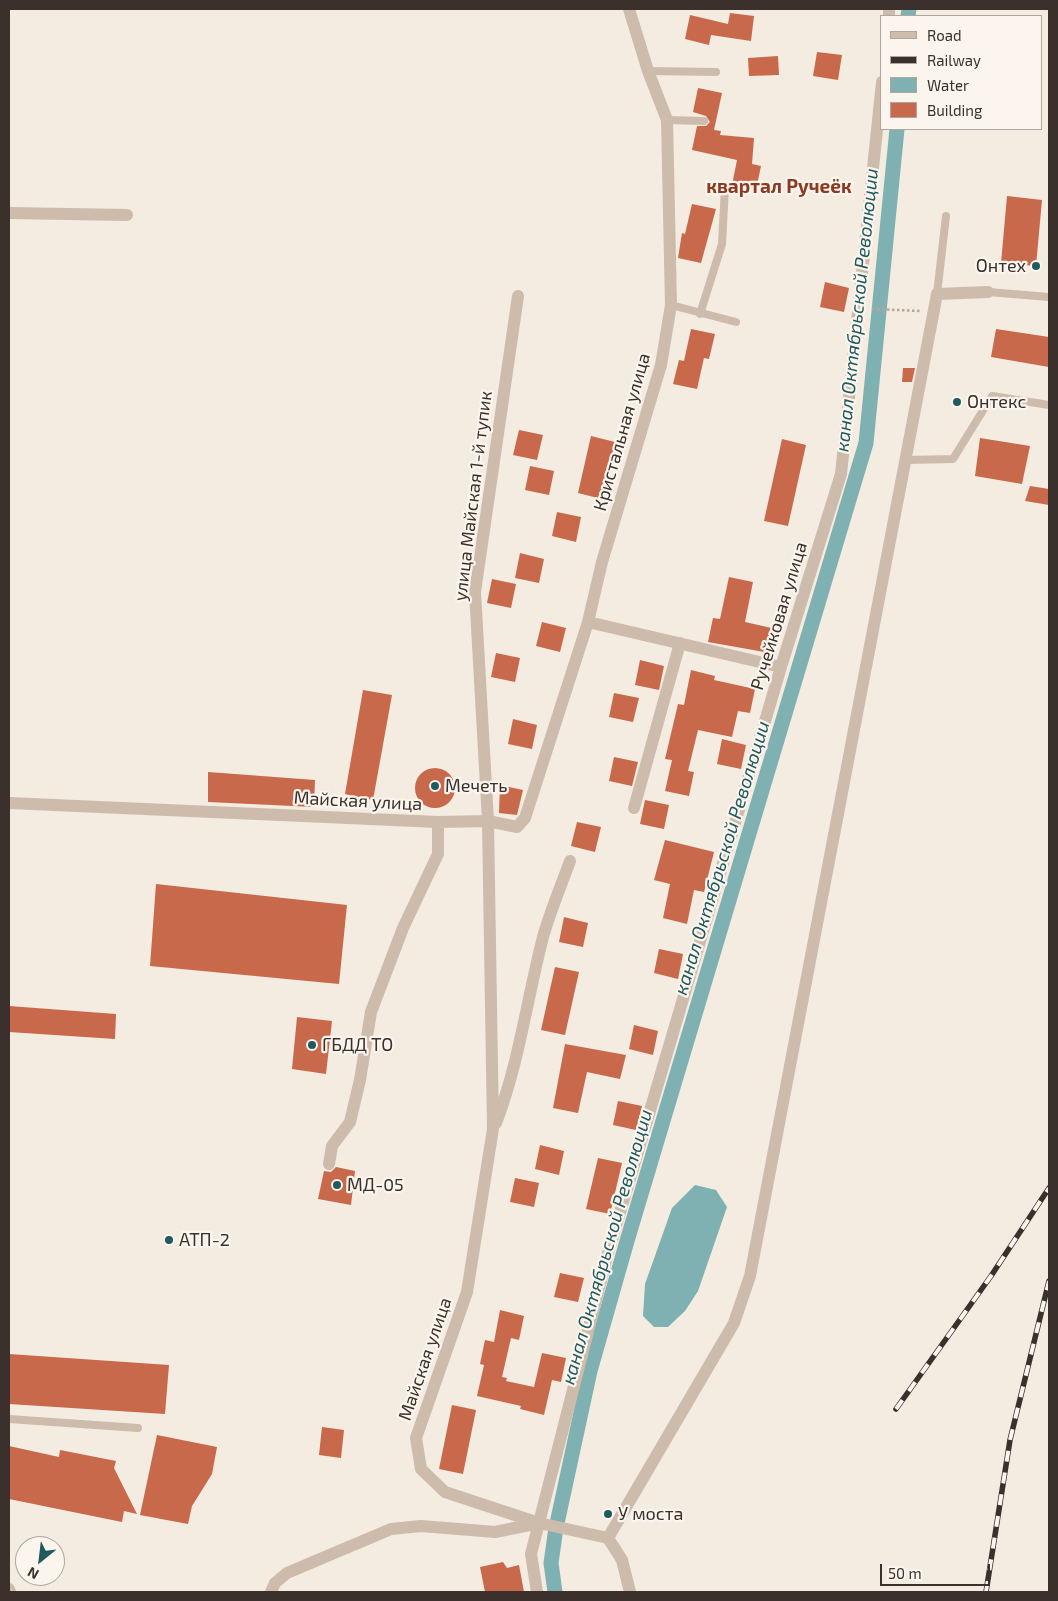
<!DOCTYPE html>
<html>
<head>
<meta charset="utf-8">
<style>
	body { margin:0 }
	#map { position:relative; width:1058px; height:1601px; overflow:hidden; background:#f4ebe1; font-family:"Exo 2",sans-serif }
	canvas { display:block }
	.frame { position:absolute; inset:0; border:10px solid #3b302b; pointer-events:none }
	.legend { position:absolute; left:880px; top:15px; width:162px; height:115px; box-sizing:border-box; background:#fbf5ee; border:1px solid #aea6a0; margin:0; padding:6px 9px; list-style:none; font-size:15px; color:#3b302b }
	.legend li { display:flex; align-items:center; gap:10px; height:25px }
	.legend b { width:25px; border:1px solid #aea6a0 }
	.north { position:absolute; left:15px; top:1536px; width:50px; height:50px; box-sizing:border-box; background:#fbf5ee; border:1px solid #aea6a0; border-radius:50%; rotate:209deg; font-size:14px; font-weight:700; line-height:20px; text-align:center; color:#3b302b }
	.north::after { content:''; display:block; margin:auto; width:18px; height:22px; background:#1f5a5e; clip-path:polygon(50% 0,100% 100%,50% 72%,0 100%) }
	.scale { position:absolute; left:880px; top:1564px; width:110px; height:22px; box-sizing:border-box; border:2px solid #3b302b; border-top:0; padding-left:6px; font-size:15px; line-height:18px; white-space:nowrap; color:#3b302b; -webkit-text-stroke:4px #fbf5ee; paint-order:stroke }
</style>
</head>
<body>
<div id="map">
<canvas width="1058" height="1601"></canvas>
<div class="frame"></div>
<ul class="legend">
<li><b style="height:6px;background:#cdbbac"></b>Road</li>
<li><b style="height:6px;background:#3b302b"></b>Railway</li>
<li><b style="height:14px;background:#7fb0b2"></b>Water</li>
<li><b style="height:14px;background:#c8694b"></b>Building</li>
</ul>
<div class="north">N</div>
<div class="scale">50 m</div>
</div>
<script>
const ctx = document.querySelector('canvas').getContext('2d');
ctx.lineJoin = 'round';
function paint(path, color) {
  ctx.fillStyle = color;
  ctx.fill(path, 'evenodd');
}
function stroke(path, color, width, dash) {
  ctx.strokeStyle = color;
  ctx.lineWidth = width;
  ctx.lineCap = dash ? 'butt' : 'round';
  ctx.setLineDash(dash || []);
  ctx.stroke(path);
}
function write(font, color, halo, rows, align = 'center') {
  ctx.font = font + ' "Exo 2",sans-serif';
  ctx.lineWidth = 4.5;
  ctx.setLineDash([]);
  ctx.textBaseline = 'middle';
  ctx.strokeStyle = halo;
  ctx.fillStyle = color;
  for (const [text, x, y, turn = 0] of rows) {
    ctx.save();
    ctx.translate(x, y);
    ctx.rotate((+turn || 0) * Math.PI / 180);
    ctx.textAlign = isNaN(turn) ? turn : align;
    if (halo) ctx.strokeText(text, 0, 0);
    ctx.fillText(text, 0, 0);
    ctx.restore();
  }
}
const water = new Path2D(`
	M695 1185 716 1190 727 1207 698 1291 685 1311 668 1327H654L643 1316 645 1284 672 1208Z`);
const canal = new Path2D(`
	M908 16 909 9
	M555 1592 551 1563 556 1528 590 1371 627 1241 866 443 897 129`);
const building = new Path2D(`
	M730 13 754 16 751 41 711 35 709 45 685 39 690 15 728 24Z
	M817 52 842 55 838 80 813 76Z
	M778 56 779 75 749 76 748 58Z
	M698 88 722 93 714 130 721 131 720 135 754 138 752 164 761 166 756 190 732 185 737 160 692 150 697 126H706L710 122 706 116 693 112Z
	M1007 196 1042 200 1036 266 1001 263Z
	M692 204 716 209 701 263 678 258 682 233 685 234Z
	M825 282 849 288 844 312 820 307Z
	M691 329 715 334 709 359 704 358 697 389 673 384 679 360 684 361Z
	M996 329 1049 337V367L991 357Z
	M903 368H915L912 382H902Z
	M519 430 543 435 537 460 513 455Z
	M591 436 615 442 602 499 578 493Z
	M980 438 1030 446 1022 484 975 476Z
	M782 439 806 445 788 526 764 521Z
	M530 466 554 471 549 495 525 490Z
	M1030 486 1049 489V505L1025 501Z
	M557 512 581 517 576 542 552 536Z
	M520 553 544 559 539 583 515 578Z
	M729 577 753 582 745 622 776 629 770 653 708 642 713 618 720 619Z
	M492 579 516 584 511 608 487 603Z
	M542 622 566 628 560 652 536 646Z
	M496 653 520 658 515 682 491 677Z
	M640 660 664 666 659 690 635 685Z
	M691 670 715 676 714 680 755 689 750 713 738 711 732 737 698 730 688 771 694 772 689 796 665 791 672 760 665 759 678 704 684 705Z
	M363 690 392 695 373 800 345 794Z
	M614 693 639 698 633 722 609 717Z
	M513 719 537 725 532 749 508 744Z
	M722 739 746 745 741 769 717 764Z
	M614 757 638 762 632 786 609 781Z
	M415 788a20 20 0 1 1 40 0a20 20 0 1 1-40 0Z
	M208 772 315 780 314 807 208 802Z
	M500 785 523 790 517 815 499 813Z
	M645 800 669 805 664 829 640 824Z
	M577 822 601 827 595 852 571 846Z
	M665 840 714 852 704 892 694 890 687 924 663 918 670 884 654 880Z
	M156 884 347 905 339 984 150 966Z
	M564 917 588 923 583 947 559 942Z
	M659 949 683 954 678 979 654 973Z
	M555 967 579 972 565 1035 541 1030Z
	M9 1006 116 1014 115 1039 9 1032Z
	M297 1017 332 1021 326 1074 292 1069Z
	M634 1025 658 1031 653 1055 629 1049Z
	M565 1044 626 1055 620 1079 587 1072 578 1113 553 1108Z
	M618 1101 642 1106 636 1130 613 1125Z
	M540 1145 564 1151 559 1175 535 1169Z
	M598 1158 622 1163 610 1214 586 1209Z
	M336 1167 355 1171 351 1205 318 1199 324 1171 331 1172Z
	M515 1178 539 1183 534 1207 510 1202Z
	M560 1273 584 1278 578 1302 554 1297Z
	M500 1310 524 1316 519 1340 511 1338 502 1377 507 1378 506 1381 534 1387 542 1353 566 1358 561 1382 552 1380 544 1415 520 1409 521 1406 477 1396 484 1365 480 1364 485 1340 494 1342Z
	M9 1354 169 1365 165 1414 9 1404Z
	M452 1405 476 1410 463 1474 439 1469Z
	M322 1427 344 1430 341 1458 319 1455Z
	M157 1435 217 1447 212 1474 192 1506 188 1524 140 1515Z
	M9 1446 59 1457 60 1450 116 1461 114 1468 137 1514 124 1511 122 1522 9 1499Z
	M503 1562 507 1568 519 1565 524 1592H485L480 1567Z`);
const path = new Path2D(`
	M872 309 921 311`);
const service = new Path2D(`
	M648 71 716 72
	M667 120 704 121
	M988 292 1049 297
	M937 294 946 216
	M671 305 736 322
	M700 314 722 244 725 187
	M905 460 953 459 992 396 1049 405
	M9 1419 138 1428`);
const minor = new Path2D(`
	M889 16V9
	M9 213 127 215
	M518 296 475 592 488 821 517 827 525 818 588 622 602 562 661 365 671 305 667 120 648 71 629 9
	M588 622 781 667
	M9 803 438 822 488 821 493 1129 467 1292 416 1438 421 1469 445 1492 539 1523 608 1538
	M634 808 680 643
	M496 1123C519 1063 527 999 543 937 550 912 561 886 570 861
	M329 1164 332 1146 350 1122 360 1080 371 1012 403 928 438 854V822
	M9 1589 10 1592
	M271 1592 275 1583 287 1573 391 1529 421 1526 495 1532 539 1523
	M537 1592 531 1554 608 1253 781 667 841 474 882 82
	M630 1592 622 1560 608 1538 734 1323 750 1276 937 294 988 292`);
const rail = new Path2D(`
	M896 1409 991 1276 1049 1188
	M986 1592 1010 1440 1049 1281`);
const markers = [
	[1036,266,5,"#1f5a5e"],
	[957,402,5,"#1f5a5e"],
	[435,786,5,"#1f5a5e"],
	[312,1045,5,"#1f5a5e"],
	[337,1185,5,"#1f5a5e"],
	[169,1240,5,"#1f5a5e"],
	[608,1514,5,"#1f5a5e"]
];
const poiNames = [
	["Онтех",1026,266,"right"],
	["Онтекс",967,402],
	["Мечеть",445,786],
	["ГБДД ТО",322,1045],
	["МД-05",347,1185],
	["АТП-2",179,1240],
	["У моста",618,1514]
];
const streetNames = [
	["Кристальная улица",622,432,-74],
	["улица Майская 1-й тупик",473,496,-83],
	["Ручейковая улица",779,616,-73],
	["Майская улица",358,801,3],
	["Майская улица",425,1359,-71]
];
const neighbourhoodNames = [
	["квартал Ручеёк",779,187]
];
const waterNames = [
	["канал Октябрьской Революции",857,310,-84],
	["канал Октябрьской Революции",722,858,-73],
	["канал Октябрьской Революции",607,1247,-74]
];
paint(water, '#7fb0b2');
stroke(canal, '#7fb0b2', 15);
paint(building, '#c8694b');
stroke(path, '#b9a596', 2.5, [2.5, 2.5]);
stroke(service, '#cdbbac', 8);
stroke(minor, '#cdbbac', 12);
stroke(rail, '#3b302b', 5.5);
stroke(rail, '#fbf5ee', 4, [11]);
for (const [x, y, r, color] of markers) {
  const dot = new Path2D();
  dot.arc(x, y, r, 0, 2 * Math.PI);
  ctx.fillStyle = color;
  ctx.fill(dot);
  stroke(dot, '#fbf5ee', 2);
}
write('18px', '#3b302b', '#fbf5ee', poiNames, 'left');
write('18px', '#3b302b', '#fbf5ee', streetNames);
write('bold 19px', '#8c3b22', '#fbf5ee', neighbourhoodNames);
write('italic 19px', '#1f5a5e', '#fbf5ee', waterNames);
</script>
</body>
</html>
